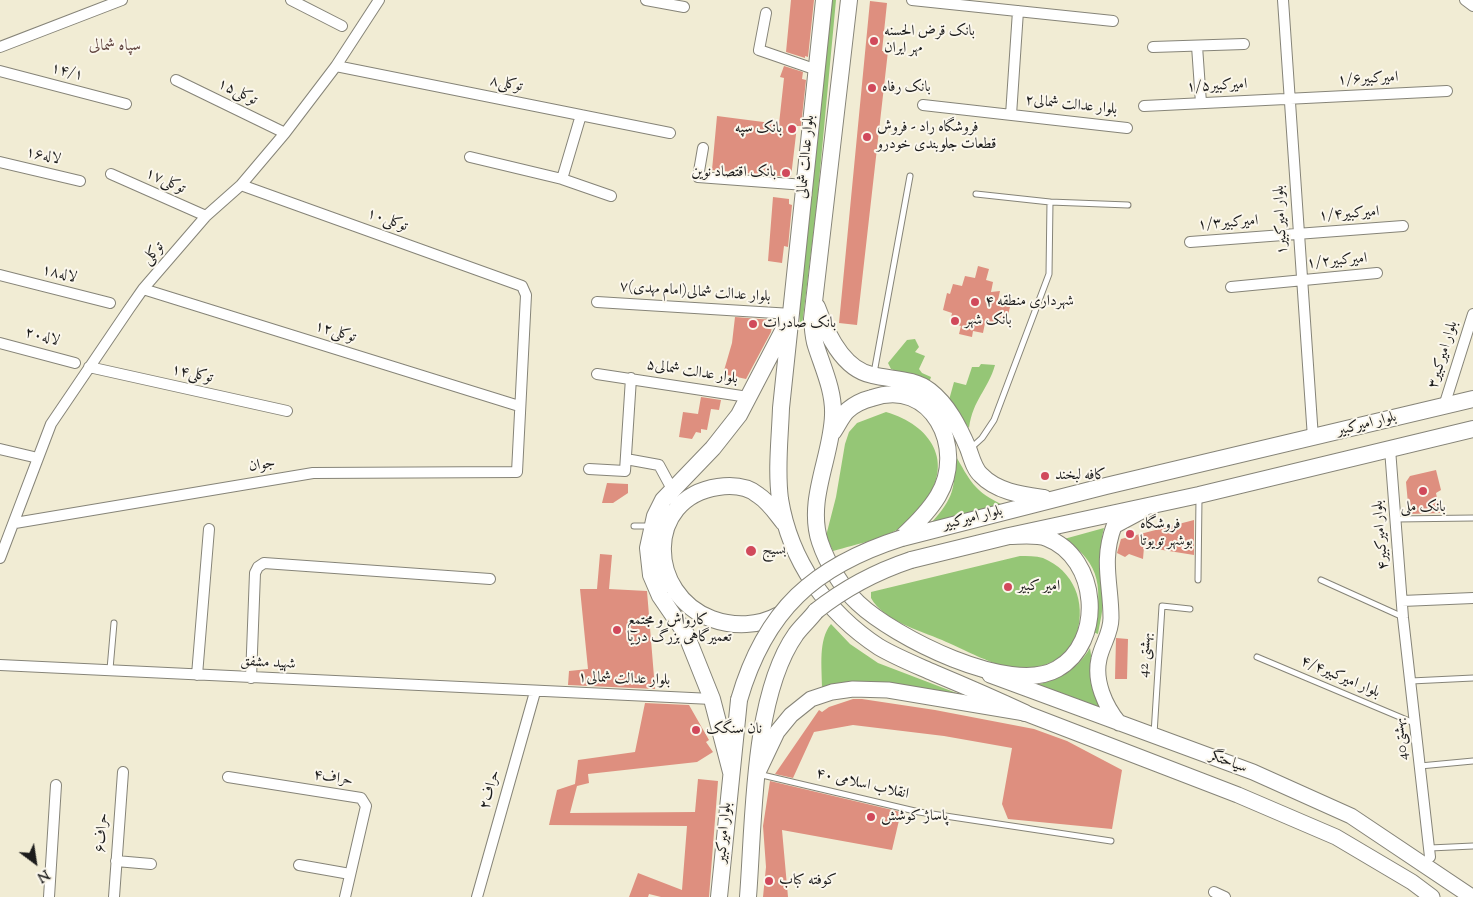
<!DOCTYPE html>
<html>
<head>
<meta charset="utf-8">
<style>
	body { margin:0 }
	#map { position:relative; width:1473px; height:897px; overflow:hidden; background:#f1ecd4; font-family:"Sorts Mill Goudy",serif }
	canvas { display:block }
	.north { position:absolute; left:10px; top:837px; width:50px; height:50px; -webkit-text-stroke:4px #fbf7ec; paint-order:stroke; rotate:149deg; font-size:14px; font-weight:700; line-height:20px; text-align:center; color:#1c1c1c }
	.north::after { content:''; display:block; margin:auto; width:18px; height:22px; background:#1c1c1c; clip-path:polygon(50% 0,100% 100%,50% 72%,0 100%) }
</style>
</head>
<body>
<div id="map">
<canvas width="1473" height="897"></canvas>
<div class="north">N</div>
</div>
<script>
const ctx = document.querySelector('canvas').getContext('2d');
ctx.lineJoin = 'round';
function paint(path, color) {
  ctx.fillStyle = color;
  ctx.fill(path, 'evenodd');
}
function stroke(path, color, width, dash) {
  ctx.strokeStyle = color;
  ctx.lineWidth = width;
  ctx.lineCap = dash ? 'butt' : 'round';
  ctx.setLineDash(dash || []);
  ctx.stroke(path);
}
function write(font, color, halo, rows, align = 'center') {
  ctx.font = font + ' "Sorts Mill Goudy",Amiri,serif';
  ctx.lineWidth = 4;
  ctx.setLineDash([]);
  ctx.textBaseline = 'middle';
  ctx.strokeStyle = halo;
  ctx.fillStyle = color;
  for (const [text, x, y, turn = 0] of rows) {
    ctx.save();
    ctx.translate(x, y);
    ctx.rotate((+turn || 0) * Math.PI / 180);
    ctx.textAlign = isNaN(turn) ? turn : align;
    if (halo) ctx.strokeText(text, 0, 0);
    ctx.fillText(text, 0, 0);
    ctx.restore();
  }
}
const green = new Path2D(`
	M830 0H836L817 203 802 326H800L799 302Z
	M915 339 919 347 915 352 925 356 919 369 922 373 931 377 929 383 891 369 888 363 907 340Z
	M981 364 995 365C988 390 973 399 969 428L949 400 954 382 966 385 972 367H979Z
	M886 412C931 425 955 462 924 503 920 509 916 517 910 521 890 538 857 544 833 551L826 536 836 497 845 444 849 432 857 423Z
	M954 453C971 482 973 491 1005 506L931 523C954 498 956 487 954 453Z
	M1104 528C1097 553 1104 574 1103 599 1103 611 1100 622 1098 634L1093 632C1103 591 1102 563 1064 539Z
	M1020 556C1027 556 1036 556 1043 558 1074 571 1086 602 1077 633 1076 638 1075 644 1072 647 1060 662 1036 670 1017 669 998 668 961 648 942 640 919 630 884 621 871 598V592Z
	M831 624 850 644 878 663 967 697 855 682 822 687C822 667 818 640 831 624Z
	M1090 648 1099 708 1034 685C1058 681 1077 670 1090 648Z`);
const building = new Path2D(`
	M791 0H814L808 57 805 56V58L786 52Z
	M870 1 887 3 882 51H888L857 325 839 323Z
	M784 66 803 72 802 79 806 80 801 126H797L791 177 712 170 717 116 779 124 784 78 780 77Z
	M773 197 789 199V204L792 205 788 247 784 246 782 263 768 261Z
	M978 266 989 269 986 280 993 282 991 292 1000 291 998 300 1011 303 1007 319 997 317 995 326 985 323 983 333 973 331 972 337 959 334 961 326 950 323 952 313 943 310 947 293 950 294 953 284 962 286 965 276 975 278Z
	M735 317 773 320 771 332 746 379 723 374 732 343Z
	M701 397 721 400 719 410 711 409 707 430 701 429V433L696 432 692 439 679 437 683 412 698 414Z
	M1436 470 1441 490 1436 493 1440 513 1409 514 1406 482 1410 476Z
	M607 483 628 484V493L613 503H602Z
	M1194 520V555L1144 547 1143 559 1129 554 1125 557 1117 553 1121 539Z
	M600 554 612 555 609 589 647 591 655 689 568 685 569 671 588 669 580 589H597Z
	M1116 638 1128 639 1127 679H1115Z
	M853 699H862L935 710 1034 729 1067 741 1122 770 1112 829 1008 819 1002 804 1012 748 944 736 853 725 814 732 793 778 775 774 819 710 822 712 829 707Z
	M645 703 689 705 709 740 706 742 713 752 697 762 588 774 589 783 577 786 570 813 695 812 698 779 718 781 709 897H661L649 894 648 897H629L638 873 682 890 687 826 549 825 557 790 575 784 578 760 635 752Z
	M770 781 901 812 892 850 782 830 788 897H763L766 867 763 826Z`);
const service = new Path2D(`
	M1050 202 1128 205
	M874 373 910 176
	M971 448 982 438 994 420 1049 274 1050 202 976 194
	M1396 519 1473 518
	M634 526H650
	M1198 580 1199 498
	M1321 580 1403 617
	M1257 657 1414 723
	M110 669 114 623
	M1411 681 1473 678
	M1154 734 1162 606 1190 609
	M1420 766 1473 761
	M758 774 919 812 1111 841
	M1430 848 1473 846`);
const minor = new Path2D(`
	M291 0 342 26
	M646 0 684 7
	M912 0 1113 21
	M1283 0 1313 438
	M1465 0 1473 6
	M766 13 759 50 817 70
	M1197 46 1201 103
	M0 47 122 0
	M1153 47 1244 44
	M336 66 670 133
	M0 71 126 104
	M176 80 285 133
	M923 105 1127 128
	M1144 106 1447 91
	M1011 115 1018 11
	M703 148 698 177 805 185
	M470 157 562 179 611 196
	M0 162 80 181
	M111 174 206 216
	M562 179 581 115
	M1190 242 1403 226
	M0 275 110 303
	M1231 287 1377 273
	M143 289 519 406
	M597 302 792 314
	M0 343 75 363
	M89 367 287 411
	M597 374 748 397
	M1444 406 1473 314
	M0 449 38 458
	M1390 449 1403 618 1430 857
	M626 459 659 465 672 489
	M589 469 625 471 631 378
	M15 523 313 473 517 472 526 295 522 286 241 185
	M0 558 51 424 129 309 143 289 206 216 241 185 285 133 336 66 379 0
	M1402 601 1473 598
	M0 665 712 699
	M197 675 209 529
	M251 678 255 573 258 567 264 563 490 579
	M228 777 361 798 366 806 345 897
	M116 861 151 864
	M299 865 350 874
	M1214 892 1225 897
	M49 897 56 785
	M114 897 123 772
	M477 897 535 692`);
const secondary = new Path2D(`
	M990 675 1253 772 1351 816 1472 897
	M1119 723C1105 706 1094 681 1099 659 1102 644 1111 634 1111 618 1111 584 1101 561 1114 526L1142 511
	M759 770 777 732 791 715 811 699 832 692 853 689 888 690 1025 713 1238 795 1336 837 1412 882 1432 897`);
const primary = new Path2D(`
	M824 0 781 408C780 438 776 469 780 499 790 561 827 613 879 647 896 657 916 665 934 673 965 686 995 699 1025 713
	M849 0 812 319C813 328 813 337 816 346 823 368 834 391 833 415 832 456 806 500 820 542 827 563 842 588 858 603 894 637 1010 696 1057 669 1105 642 1099 558 1047 538 1037 534 1020 536 1009 536
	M817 307C826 332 842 369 872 375 892 380 913 378 930 391 948 405 959 427 968 448 971 456 974 469 981 475 997 492 1023 495 1044 498
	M833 432C838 425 842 415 848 410 855 404 864 400 872 398 931 377 967 448 938 496 929 511 916 524 903 536
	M902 538 1106 486 1473 399
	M911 560 1009 536 1199 495 1473 429
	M779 615C759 626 734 627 712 619 647 595 644 498 718 487 732 485 747 486 758 495 769 502 776 513 784 523
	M731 772 712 699 686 634 660 596 651 575 648 548 655 516 663 500 713 448 739 415 787 323
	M719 897 739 700
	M748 897C754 822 752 696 796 634 802 626 810 619 816 611`);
const primaryBridge = new Path2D(`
	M816 611C845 588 875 572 911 560
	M739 700C765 610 814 566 902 538`);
const markers = [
	[874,41,5,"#d1495b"],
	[872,88,5,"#d1495b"],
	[792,129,5,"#d1495b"],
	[867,137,5,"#d1495b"],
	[786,173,5,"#d1495b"],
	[975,302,5,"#d1495b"],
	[955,321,5,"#d1495b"],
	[753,324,5,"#d1495b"],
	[1045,476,5,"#d1495b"],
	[1423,491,5,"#d1495b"],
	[1130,534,5,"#d1495b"],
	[751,551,6,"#d1495b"],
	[1008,587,5,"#d1495b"],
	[617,630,5,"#d1495b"],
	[696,730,5,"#d1495b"],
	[871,817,5,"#d1495b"],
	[769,881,5,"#d1495b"]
];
const poiNames = [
	["بانک قرض الحسنه",884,32],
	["مهر ایران",884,49],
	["بانک رفاه",882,88],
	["فروشگاه راد - فروش",877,128],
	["قطعات جلوبندی خودرو",877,145],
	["بانک سپه",782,129,"right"],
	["بانک اقتصاد نوین",776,173,"right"],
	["شهرداری منطقه ۴",985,302],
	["بانک شهر",965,321],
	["بانک صادرات",763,324],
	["کافه لبخند",1055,476],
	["بانک ملی",1423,508,"center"],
	["فروشگاه",1140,525],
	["بوشهر تویوتا",1140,542],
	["بسیج",762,551],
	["امیر کبیر",1018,587],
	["کارواش و مجتمع",627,621],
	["تعمیرگاهی بزرگ دریا",627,638],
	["نان سنگک",706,730],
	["پاساژ کوشش",881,817],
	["کوفته کباب",779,881]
];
const streetNames = [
	["۱۴/۱",67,73,15],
	["امیرکبیر۱/۶",1368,80,-3],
	["توکلی۸",506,85,11],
	["امیرکبیر۱/۵",1217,87,-3],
	["توکلی۱۵",237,93,26],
	["بلوار عدالت شمالی۲",1071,106,6],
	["لاله۱۶",43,157,13],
	["بلوار عدالت شمالی",807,157,-85],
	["توکلی۱۷",165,182,24],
	["امیرکبیر۱/۴",1349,215,-4],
	["بلوار امیرکبیر۱",1282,220,-93],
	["۱۰توکلی",387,221,20],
	["امیرکبیر۱/۳",1228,224,-4],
	["توکلی",154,254,-49],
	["امیرکبیر۱/۲",1337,262,-5],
	["لاله۱۸",59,275,14],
	["۷بلوار عدالت شمالی(امام مهدی)",695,293,4],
	["توکلی۱۲",335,333,17],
	["لاله۲۰",42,338,15],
	["بلوار امیرکبیر۳",1444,355,-73],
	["بلوار عدالت شمالی۵",692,373,9],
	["توکلی۱۴",192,375,12],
	["بلوار امیرکبیر",1367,425,-14],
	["جوان",262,466,-9],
	["بلوار امیرکبیر",973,519,-14],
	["۴بلوار امیرکبیر",1382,535,-95],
	["42 بهشتی",1146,655,-86],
	["شهید مشفق",268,664,3],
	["بلوار امیرکبیر۴/۴",1340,678,23],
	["بلوار عدالت شمالی۱",624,680,2],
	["40بهشتی",1402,739,-97],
	["سیاحتگر",1228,763,21],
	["حراف۴",333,779,9],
	["انقلاب اسلامی ۴۰",862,785,13],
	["حراف۲",491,790,-74],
	["حراف۶",103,833,-86],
	["بلوار امیرکبیر",725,833,-85]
];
const neighbourhoodNames = [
	["سپاه شمالی",115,47]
];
paint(green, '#95c676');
paint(building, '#de8f7f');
stroke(service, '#868478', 7);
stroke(minor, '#868478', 12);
stroke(secondary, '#868478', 17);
stroke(primary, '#868478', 18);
stroke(service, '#fff', 5);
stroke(minor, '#fff', 10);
stroke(secondary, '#fff', 15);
stroke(primary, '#fff', 16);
stroke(primaryBridge, '#868478', 18, []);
stroke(primaryBridge, '#fff', 16);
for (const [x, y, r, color] of markers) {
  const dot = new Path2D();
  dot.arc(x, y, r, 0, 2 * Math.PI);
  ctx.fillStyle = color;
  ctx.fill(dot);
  stroke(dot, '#fbf7ec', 2);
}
write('15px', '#1c1c1c', '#fbf7ec', poiNames, 'left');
write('15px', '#1c1c1c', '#fbf7ec', streetNames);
write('16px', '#60443f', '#fbf7ec', neighbourhoodNames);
</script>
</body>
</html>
